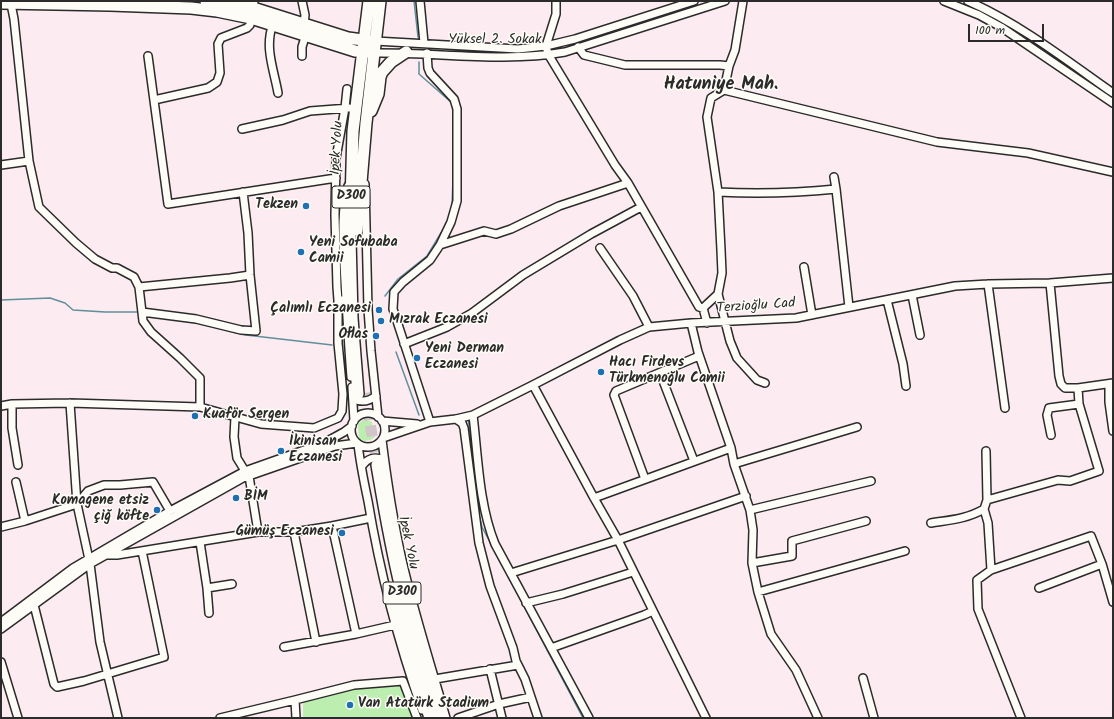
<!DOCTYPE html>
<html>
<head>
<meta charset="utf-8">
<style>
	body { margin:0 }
	#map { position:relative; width:1114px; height:719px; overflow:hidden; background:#fcebf0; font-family:Kalam,sans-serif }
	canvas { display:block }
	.frame { position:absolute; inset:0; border:2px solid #2b2b2b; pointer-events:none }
	.scale { position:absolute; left:968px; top:24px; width:76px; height:18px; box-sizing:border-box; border:2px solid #2b2b2b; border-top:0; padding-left:5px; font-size:12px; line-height:14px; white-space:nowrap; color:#2b2b2b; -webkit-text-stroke:3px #fdfcf7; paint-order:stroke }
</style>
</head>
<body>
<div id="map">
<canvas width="1114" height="719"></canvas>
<div class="frame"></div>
<div class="scale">100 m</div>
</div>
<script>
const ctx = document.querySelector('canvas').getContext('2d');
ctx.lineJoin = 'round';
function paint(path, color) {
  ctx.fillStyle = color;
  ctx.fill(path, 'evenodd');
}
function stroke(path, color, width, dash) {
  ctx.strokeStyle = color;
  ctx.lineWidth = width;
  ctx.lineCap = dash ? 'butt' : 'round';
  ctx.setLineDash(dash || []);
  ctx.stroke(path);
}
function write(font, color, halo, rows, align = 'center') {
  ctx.font = font + ' Kalam,sans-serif';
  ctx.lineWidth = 3;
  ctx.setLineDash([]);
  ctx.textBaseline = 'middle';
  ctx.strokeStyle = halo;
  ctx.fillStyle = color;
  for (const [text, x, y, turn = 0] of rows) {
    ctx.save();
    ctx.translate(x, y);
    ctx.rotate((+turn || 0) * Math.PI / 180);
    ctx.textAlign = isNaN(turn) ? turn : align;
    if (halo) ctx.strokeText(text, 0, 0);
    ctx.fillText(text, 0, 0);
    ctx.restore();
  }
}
const green = new Path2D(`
	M363 420H367L372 422 375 437 370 440 363 441 359 438 358 424Z
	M399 684 413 718H303V702L328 694 339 688Z`);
const stream = new Path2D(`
	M414 1 418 37
	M419 62V74L452 103
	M452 206 454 152
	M385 296 398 279 427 256 447 223
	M1 300 50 298 65 303 73 310 105 312H137
	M229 331 246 335 332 345
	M396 352 419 415
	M468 418 474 460
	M476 474 479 515 482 527 583 718`);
const highwayTunnel = new Path2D(`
	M365 393 377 465`);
const minor = new Path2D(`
	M302 1 305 15 304 24
	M420 1 424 43
	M556 1V14L546 46 548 54 615 165 628 183 699 307 703 308
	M743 1 735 50 729 66 724 90 711 98 707 117 718 192 721 250 722 273 718 294 730 341 737 358 757 380 765 383
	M944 1 979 15 1001 27 1113 103
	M968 1C1020 24 1066 60 1113 93
	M8 2 11 4 14 19 29 161 39 207 76 243 95 259 112 268H117L134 277 139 287 143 321 151 332 180 358 200 378V407
	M273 24C264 47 274 70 278 93
	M375 41 518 49 546 46 575 39 694 1
	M578 47 584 55 625 65H720L729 66
	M374 53C437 52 503 63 565 52L725 1
	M427 53 428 68 430 73 454 99 457 109V201L451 222 440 245 430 260 403 282 394 292 393 309 430 422
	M148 56 168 204 336 178
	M302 56V47L306 34
	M724 90 937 142 1028 153 1113 172
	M154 100 208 88 217 82 220 73 218 44 221 38 247 28 250 25 254 1
	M242 129 283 120 310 111 349 108
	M1 165 29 161
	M834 177 836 189
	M365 184 368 309 371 351 378 417
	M348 186C341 210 343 238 344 263 346 301 348 339 351 377
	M718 192C758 194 796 193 836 189L849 307
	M440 245 484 231 496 234 511 229 559 206 628 183
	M600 248 633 296 649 327
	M804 267 812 315
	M1050 283 1059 376 1061 384 1065 388H1078L1113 383
	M988 284 1005 408
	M139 287 230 278 250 275
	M912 295 920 335
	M338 300 337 287 335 215 336 158 345 108 347 89
	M887 300 903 364 906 386
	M142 312 196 319 241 330 256 331 250 275 248 233 243 192
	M691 323 698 352 731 448 734 464 750 510 753 530 752 563 758 592 771 634 796 670 818 718
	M707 323 703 308 718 294
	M404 344 447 327 472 313 523 275 591 234 641 207
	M660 373 694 461
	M1109 384V402L1113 431
	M533 385 594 498 618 540 706 718
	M352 387 354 421
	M353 398C361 403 368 402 376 396
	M70 403 77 504 90 564 100 642 118 718
	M12 404V428L18 465
	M1 406 12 404 70 403 200 407 261 424 314 428 338 418 342 411 343 394 338 343V300H346
	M351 430a17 17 0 1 1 34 0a17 17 0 1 1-34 0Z
	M473 415C478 457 479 505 495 544L589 718
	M235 417 234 437 237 458 245 471
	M456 419 462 423 464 428 479 543 490 586 513 648 516 661 525 679 538 718
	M382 421 417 424
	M1051 435 1047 415 1049 408 1079 404
	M383 438 430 422 456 419 473 415 533 385 620 340 649 327 691 323 796 318 955 286 988 284 1050 283 1113 278
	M382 440C387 480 393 520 402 560 414 613 431 665 446 718
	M358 444C360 463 364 482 368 501 380 573 398 642 422 710
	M734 464 857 427
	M362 466C368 458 374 456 384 460
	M249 476 258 532
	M645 479 614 395 616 391 699 356
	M16 482 25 521
	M594 498 731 448
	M987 500 1058 480 1070 481 1099 471 1079 404 1078 388
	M984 509 988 523 991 570
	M750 510 871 481
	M931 523C949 520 967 519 984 509L987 500 986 451
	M332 526 356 634
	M1 527 25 521 77 504 88 491 104 485H120L153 482 170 511
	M294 532 316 642
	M200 542 207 588 209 613
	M106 555H117L258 532H294L332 526 371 518
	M752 563 792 556V541L866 521
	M511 573 618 540 746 496
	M207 588 232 584
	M1039 588 1102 564
	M758 592 905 551
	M526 603 563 594 633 572
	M34 605 54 684 57 687 84 681 164 657 142 551
	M1 622 73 568 170 511 245 471 324 443 344 432 352 426
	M1 629 90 564 243 478 335 446 357 443
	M284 647 356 634 395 625
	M551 648 644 615 653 611
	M1 662 18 718
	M490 669 502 718
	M863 678 874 718
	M435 679 518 665
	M295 700 296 718
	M220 718 295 700 354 685 403 681 417 718
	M458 718 499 704 531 697
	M1021 718 978 609 977 580 991 570 1091 536 1102 564 1113 602`);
const highway = new Path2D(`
	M206 1 253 8 348 38 370 41
	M1 3 110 5 191 8 217 11 251 18 355 51 368 52
	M371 111 378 94 380 77 382 72 391 62 406 52
	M357 230 366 123 380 1
	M358 394 352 318 350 238 353 131 369 1
	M377 465C384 506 391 548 401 588 412 632 425 675 439 718
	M396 596 407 643 430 718`);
const markers = [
	[306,206,4,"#1f6fb2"],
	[301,252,4,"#1f6fb2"],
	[379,310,4,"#1f6fb2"],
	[381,321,4,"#1f6fb2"],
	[376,336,4,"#1f6fb2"],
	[417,358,4,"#1f6fb2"],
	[601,372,4,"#1f6fb2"],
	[195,416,4,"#1f6fb2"],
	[281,451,4,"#1f6fb2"],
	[236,498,4,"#1f6fb2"],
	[157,510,4,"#1f6fb2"],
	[342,533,4,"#1f6fb2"],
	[350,705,4,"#1f6fb2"]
];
const shields = [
	[351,197,38],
	[402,593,38]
];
const shieldNames = [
	["D300",351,197],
	["D300",402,593]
];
const streetNames = [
	["Yüksel 2. Sokak",495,41],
	["İpek Yolu",338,148,-87],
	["Terzioğlu Cad",756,307,-4],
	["İpek Yolu",407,543,78]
];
const poiNames = [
	["Tekzen",298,206,"right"],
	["Yeni Sofubaba",309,244],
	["Camii",309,260],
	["Çalımlı Eczanesi",371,310,"right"],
	["Mızrak Eczanesi",389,321],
	["Oflas",368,336,"right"],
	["Yeni Derman",425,350],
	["Eczanesi",425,366],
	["Hacı Firdevs",609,364],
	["Türkmenoğlu Camii",609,380],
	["Kuaför Sergen",203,416],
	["İkinisan",289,443],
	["Eczanesi",289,459],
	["BİM",244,498],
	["Komagene etsiz",149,502,"right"],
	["çiğ köfte",149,518,"right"],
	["Gümüş Eczanesi",334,533,"right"],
	["Van Atatürk Stadium",358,705]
];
const districtNames = [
	["Hatuniye Mah.",721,86]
];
paint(green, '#bbeeaf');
stroke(stream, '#608f99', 1.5);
stroke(highwayTunnel, '#d2c5c9', 11, [11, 5.5]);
stroke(minor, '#2b2b2b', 10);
stroke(highway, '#2b2b2b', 14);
stroke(minor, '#fdfcf7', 7);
stroke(highway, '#fdfcf7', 11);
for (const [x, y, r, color] of markers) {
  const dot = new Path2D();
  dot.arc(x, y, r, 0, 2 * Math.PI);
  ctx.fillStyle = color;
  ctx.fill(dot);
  stroke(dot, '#fdfcf7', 1.5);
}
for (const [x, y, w] of shields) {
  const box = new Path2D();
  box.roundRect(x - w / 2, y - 11, w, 22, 3);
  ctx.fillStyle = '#fdfcf7';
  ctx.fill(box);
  stroke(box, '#2b2b2b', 1);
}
write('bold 13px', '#2b2b2b', null, shieldNames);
write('14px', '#2b2b2b', '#fdfcf7', streetNames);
write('bold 14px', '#2b2b2b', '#fdfcf7', poiNames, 'left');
write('bold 18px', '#2b2b2b', '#fdfcf7', districtNames);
</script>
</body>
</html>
